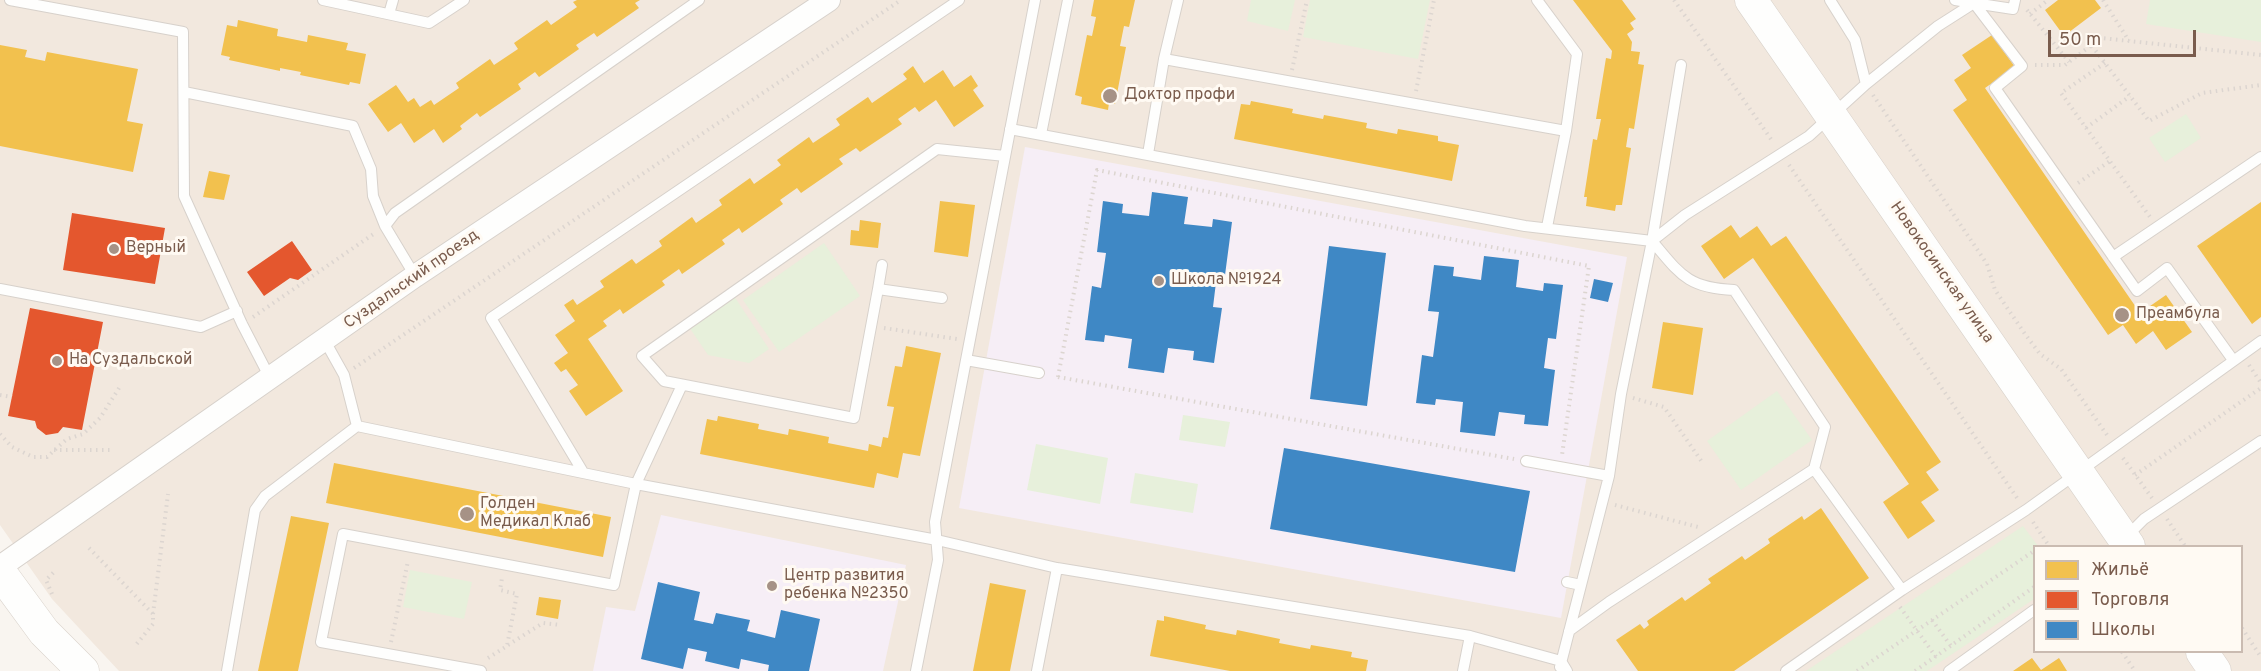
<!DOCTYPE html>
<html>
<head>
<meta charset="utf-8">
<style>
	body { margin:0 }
	#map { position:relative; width:2261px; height:671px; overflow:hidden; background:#f9f5f0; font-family:Overpass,sans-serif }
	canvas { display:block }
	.legend { position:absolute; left:2033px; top:545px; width:210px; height:108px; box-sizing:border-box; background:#fffaf3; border:2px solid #cabbb1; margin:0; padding:8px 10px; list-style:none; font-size:18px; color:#7a5c4d }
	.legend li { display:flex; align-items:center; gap:12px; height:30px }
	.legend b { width:30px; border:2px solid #cabbb1 }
	.scale { position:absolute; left:2048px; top:30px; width:148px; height:27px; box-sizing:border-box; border:3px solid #7a5c4d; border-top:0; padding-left:8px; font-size:18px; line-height:21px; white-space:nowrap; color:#7a5c4d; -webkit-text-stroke:4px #fffaf3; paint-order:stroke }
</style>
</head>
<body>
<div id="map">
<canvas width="2261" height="671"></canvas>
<ul class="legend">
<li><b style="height:16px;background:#f2c14e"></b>Жильё</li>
<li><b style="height:16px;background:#e4572e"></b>Торговля</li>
<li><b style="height:16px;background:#3f88c5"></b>Школы</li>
</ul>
<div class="scale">50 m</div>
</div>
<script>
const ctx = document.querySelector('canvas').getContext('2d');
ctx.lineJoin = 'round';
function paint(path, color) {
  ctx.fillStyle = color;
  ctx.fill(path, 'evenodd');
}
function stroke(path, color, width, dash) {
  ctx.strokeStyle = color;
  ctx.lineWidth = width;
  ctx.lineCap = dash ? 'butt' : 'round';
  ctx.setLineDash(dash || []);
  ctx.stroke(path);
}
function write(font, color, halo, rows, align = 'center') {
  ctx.font = font + ' Overpass,sans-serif';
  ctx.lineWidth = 6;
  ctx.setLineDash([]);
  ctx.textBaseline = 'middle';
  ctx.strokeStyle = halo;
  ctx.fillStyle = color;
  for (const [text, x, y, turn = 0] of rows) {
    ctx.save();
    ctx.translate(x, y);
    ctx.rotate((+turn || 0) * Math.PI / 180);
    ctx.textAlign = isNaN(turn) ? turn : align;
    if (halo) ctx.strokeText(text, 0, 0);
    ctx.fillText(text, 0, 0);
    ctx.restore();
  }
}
const residential = new Path2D(`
	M0 0H2261V671H119L52 599 0 525ZM2034 546H2242V652H2034Z`);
const education = new Path2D(`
	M1025 147 1627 257 1561 618 959 508Z
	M661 515 906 565 883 671H593L606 607 635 611Z`);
const green = new Path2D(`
	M1251 0H1295L1288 31 1247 21Z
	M1310 0H1430L1418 59 1303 37Z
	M2150 0H2261V42L2146 24Z
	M2186 114 2201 138 2165 162 2149 138Z
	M824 243 860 296 779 352 743 300Z
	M734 296 769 349 749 363 708 355 689 327Z
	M1777 391 1812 440 1741 490 1707 441Z
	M1183 415 1230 422 1225 447 1179 440Z
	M1036 444 1108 458 1100 504 1027 490Z
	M1135 473 1198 484 1193 513 1130 503Z
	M2023 526 2038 546H2034V599L1927 671H1806Z
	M410 570 472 582 464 619 403 607Z`);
const homes = new Path2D(`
	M577 0H640L635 3 639 8 597 37 594 33 576 45 579 49 539 77 535 72 518 84 521 89 480 117 477 113 460 126 462 129 443 143 434 129 414 143 401 123 388 132 368 104 396 85 408 102 414 98 420 107 431 100 434 105 459 88 456 83 490 59 494 65 518 49 514 43 547 20 551 25 577 7 573 2Z
	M1094 0H1135L1129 27 1124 26 1120 46 1126 47 1115 104 1109 103 1108 110 1081 104 1082 97 1075 95 1087 35 1092 36 1096 17 1091 16Z
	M1573 0H1622L1636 19 1630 23 1634 29 1627 34 1632 42 1631 51 1640 52 1638 64 1644 65 1634 129 1629 128 1626 147 1631 148 1622 205H1616L1615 211 1586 206 1587 197H1584L1593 139 1597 140 1601 119H1596L1606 58 1611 59 1612 51Z
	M2058 0H2095L2101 8 2064 36 2045 10Z
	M238 20 278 29 277 36 307 42 308 35 348 43 346 50 366 54 360 84 350 82 349 85 300 75 301 72 280 68V71L229 60 230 57 221 55 227 25 237 27Z
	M1992 35 2015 67 1985 88 2140 313 2166 295 2192 332 2166 350 2153 331 2136 344 2123 325 2108 335 1953 110 1967 100 1954 80 1971 68 1962 55Z
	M0 45 27 50 25 57 45 61 47 52 138 69 127 121 143 124 133 172 0 146Z
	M913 66 924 83 943 70 954 87 971 75 978 86 973 90 984 106 954 127 936 100 919 112 915 107 898 119 902 124 860 152 856 148 839 159 843 164 801 193 797 188 780 200 783 204 742 233 739 228 722 240 725 244 682 274 679 269 662 281 665 285 623 314 620 309 603 321 607 326 588 339 623 391 586 416 569 391 578 385 566 369 561 372 554 363 568 353 555 335 575 321 564 305 573 299 577 305 604 287 600 281 632 259 636 264 662 246 659 241 692 217 696 223 722 205 719 200 750 178 754 184 781 165 777 160 809 137 813 143 840 125 836 119 868 97 872 103 907 79 903 74Z
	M1251 101 1293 109 1292 113 1323 119 1324 115 1367 123 1366 128 1397 134 1398 129 1438 136V141L1459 145 1452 181 1234 139 1241 104 1250 105Z
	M209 171 230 175 224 200 203 197Z
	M940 201 975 205 968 257 934 252Z
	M2261 202V317L2252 324 2197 246Z
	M860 220 881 223 878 248 850 245 851 230 859 231Z
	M1731 225 1740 238 1757 226 1771 246 1786 236 1941 462 1926 472 1939 490 1921 502 1935 521 1908 539 1883 502 1909 484 1753 258 1724 279 1701 246Z
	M1663 322 1703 328 1693 395 1652 388Z
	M906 346 941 353 920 456 903 453 898 478 877 473 874 488 700 454 707 419 717 421 718 416 759 424 758 429 788 435 789 429 829 437 828 443 868 451 869 444 881 447 883 437 888 438 894 407 887 406 895 366 902 367Z
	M334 463 611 517 603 557 326 503Z
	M1821 508 1869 578 1734 671H1638L1616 640 1640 624 1644 629 1649 625 1647 621 1682 597 1685 601 1711 583 1708 579 1726 567 1742 556 1745 560 1770 543 1768 539 1802 516 1804 520Z
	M291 516 329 523 298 671H258Z
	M990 583 1026 590 1010 671H973Z
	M539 597 561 600 558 619 536 615Z
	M1164 616 1206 625 1205 629 1236 635 1237 630 1280 639 1279 643 1310 649 1311 645 1352 652 1351 657 1368 660 1366 671H1230L1150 656 1157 620 1164 621Z
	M2032 658 2041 670 2059 658 2067 671H2013Z`);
const shops = new Path2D(`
	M72 213 165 228 155 284 63 270Z
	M292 241 312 270 298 280 290 278 264 296 247 272Z
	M30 308 103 322 82 430 63 427 58 433 46 435 37 428 35 421 8 416Z`);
const schools = new Path2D(`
	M1152 192 1188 197 1184 224 1212 227 1213 219 1232 222 1225 275 1217 274 1213 307 1222 308 1214 363 1193 360 1194 351 1168 348 1164 373 1128 368 1132 339 1105 335 1104 342 1085 340 1092 286 1101 288 1106 253 1097 252 1103 201 1123 204 1122 213 1149 216Z
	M1329 246 1386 253 1367 406 1310 399Z
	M1484 256 1519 260 1516 287 1543 291 1544 283 1563 285 1556 339 1548 338 1544 368 1555 370 1548 426 1524 424 1525 415 1499 412 1495 436 1460 432 1463 402 1436 399 1435 405 1416 403 1422 355 1433 357 1439 312 1428 311 1434 265 1454 267 1453 276 1481 280Z
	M1594 279 1613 283 1608 302 1590 298Z
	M1284 448 1530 491 1515 572 1270 529Z
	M658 582 700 592 694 620 713 624 716 613 750 620 747 631 775 638 781 610 820 619 809 671H768L769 665 741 659 739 669 705 661 707 652 688 648 683 669 641 659Z`);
const path = new Path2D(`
	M1674 0 1773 142
	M2103 0 2129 41
	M2027 10 2069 62
	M2030 14 2048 0
	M2092 46 2149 121 2202 93 2261 85
	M2105 63 2061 93 2150 217
	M2035 65H2065L2101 38 2261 55
	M1292 70 1307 0
	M1416 91 1434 0
	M1873 95 1987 264 1995 290 2025 334 2040 354 2061 369 2107 435
	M2086 128 2130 96
	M1789 165 2017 498
	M2078 183 2110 161
	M253 317 375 233
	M884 328 957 339
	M2249 365 2261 383
	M354 368 901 0
	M1058 377 1097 170 1589 266 1562 455
	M1058 377 1514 459
	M0 395 12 397
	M1633 398 1664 407 1702 462
	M0 434 12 447 33 457H47L67 439 83 434 100 418 121 385
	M54 450H110
	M2123 458 2152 498
	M2135 475 2261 388
	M1615 505 1698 527
	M2167 519 2185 546
	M2033 522 2049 546
	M89 548 153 614V624L135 646
	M52 594 46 580 54 572
	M1900 607 1936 657
	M153 614 168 494
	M1932 620 1951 646
	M2242 628 2261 657
	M391 642 408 561
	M508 645 543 623 561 625
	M2122 652 2135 671
	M488 658 507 646 517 594 500 590 502 578
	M1857 671 2034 551
	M1915 671 2034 587`);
const lane = new Path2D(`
	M10 0 183 32 184 196 242 324 270 378
	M323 0 429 23 464 0
	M1830 0 1855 40 1866 84 1938 26 1974 3
	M1955 0 1974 3
	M2015 0 2013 9 1974 3 2022 66 1995 88 2137 291 2167 268 2233 360
	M389 14 393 0
	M1164 59 1566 131 1577 54 1537 0
	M184 92 353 126 371 169 373 196 385 226 415 276
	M1010 129 1525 226 1652 241
	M1041 134 1068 0
	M1148 154 1164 59 1178 0
	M385 226 395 213 699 0
	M1547 227 1566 131
	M2113 257 2261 157
	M0 289 201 327 237 311
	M878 289 882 265
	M942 298 878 289 854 418 664 381 642 356 937 149 1005 156
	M325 341 344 375 357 426
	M966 360 1039 373
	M682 385 636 484 937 540 1057 568 1470 636 1561 661 1567 671
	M1526 461 1609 476
	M1814 469 1902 590
	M583 472 491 318 959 0
	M2127 536 2144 519 2261 441
	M1567 582 1581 585
	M1569 631 1609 602 1814 469 1825 427 1734 290C1687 288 1680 274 1652 241L1685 215 1809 136 1866 84
	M1560 667 1609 476 1621 394 1652 241 1681 65
	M227 671 255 510 265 496 357 426 636 484 614 585 343 534 321 642 481 671
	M916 671 938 560 935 522 1035 0
	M1037 671 1057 568
	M1463 671 1470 636
	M1786 671 1902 590 2026 510 2261 341
	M1949 671 2034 610`);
const street = new Path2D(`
	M0 567 415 276 829 0`);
const secondary = new Path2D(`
	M1751 0 2129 546
	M0 572 44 632 83 671
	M2202 652 2215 671`);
const markers = [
	[1110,96,8,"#a69286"],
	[114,249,6,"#a69286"],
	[1159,281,6,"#a69286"],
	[2122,315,8,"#a69286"],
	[57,361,6,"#a69286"],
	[467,514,8,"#a69286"],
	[772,586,6,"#a69286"]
];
const poiNames = [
	["Доктор профи",1124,96],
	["Верный",126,249],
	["Школа №1924",1171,281],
	["Преамбула",2136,315],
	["На Суздальской",69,361],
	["Голден",480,505],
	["Медикал Клаб",480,523],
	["Центр развития",784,577],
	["ребенка №2350",784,595]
];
const streetNames = [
	["Новокосинская улица",1941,273,55],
	["Суздальский проезд",412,280,-35]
];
paint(residential, '#f2e8de');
paint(education, '#f6eef6');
paint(green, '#e7f0db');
paint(homes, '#f2c14e');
paint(shops, '#e4572e');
paint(schools, '#3f88c5');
stroke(lane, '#d7d1cb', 12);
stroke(street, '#d7d1cb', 24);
stroke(secondary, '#d9d2cb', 33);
stroke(path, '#dcd5d0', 4, [1.5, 4.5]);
stroke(lane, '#fefefd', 10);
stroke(street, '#fefefd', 22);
stroke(secondary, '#fefefd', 32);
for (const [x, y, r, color] of markers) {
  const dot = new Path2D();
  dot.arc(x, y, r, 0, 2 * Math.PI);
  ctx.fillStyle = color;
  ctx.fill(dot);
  stroke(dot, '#fffaf3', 2);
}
write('16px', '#7a5c4d', '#fffaf3', poiNames, 'left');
write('16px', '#7a5c4d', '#fffaf3', streetNames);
</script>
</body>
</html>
